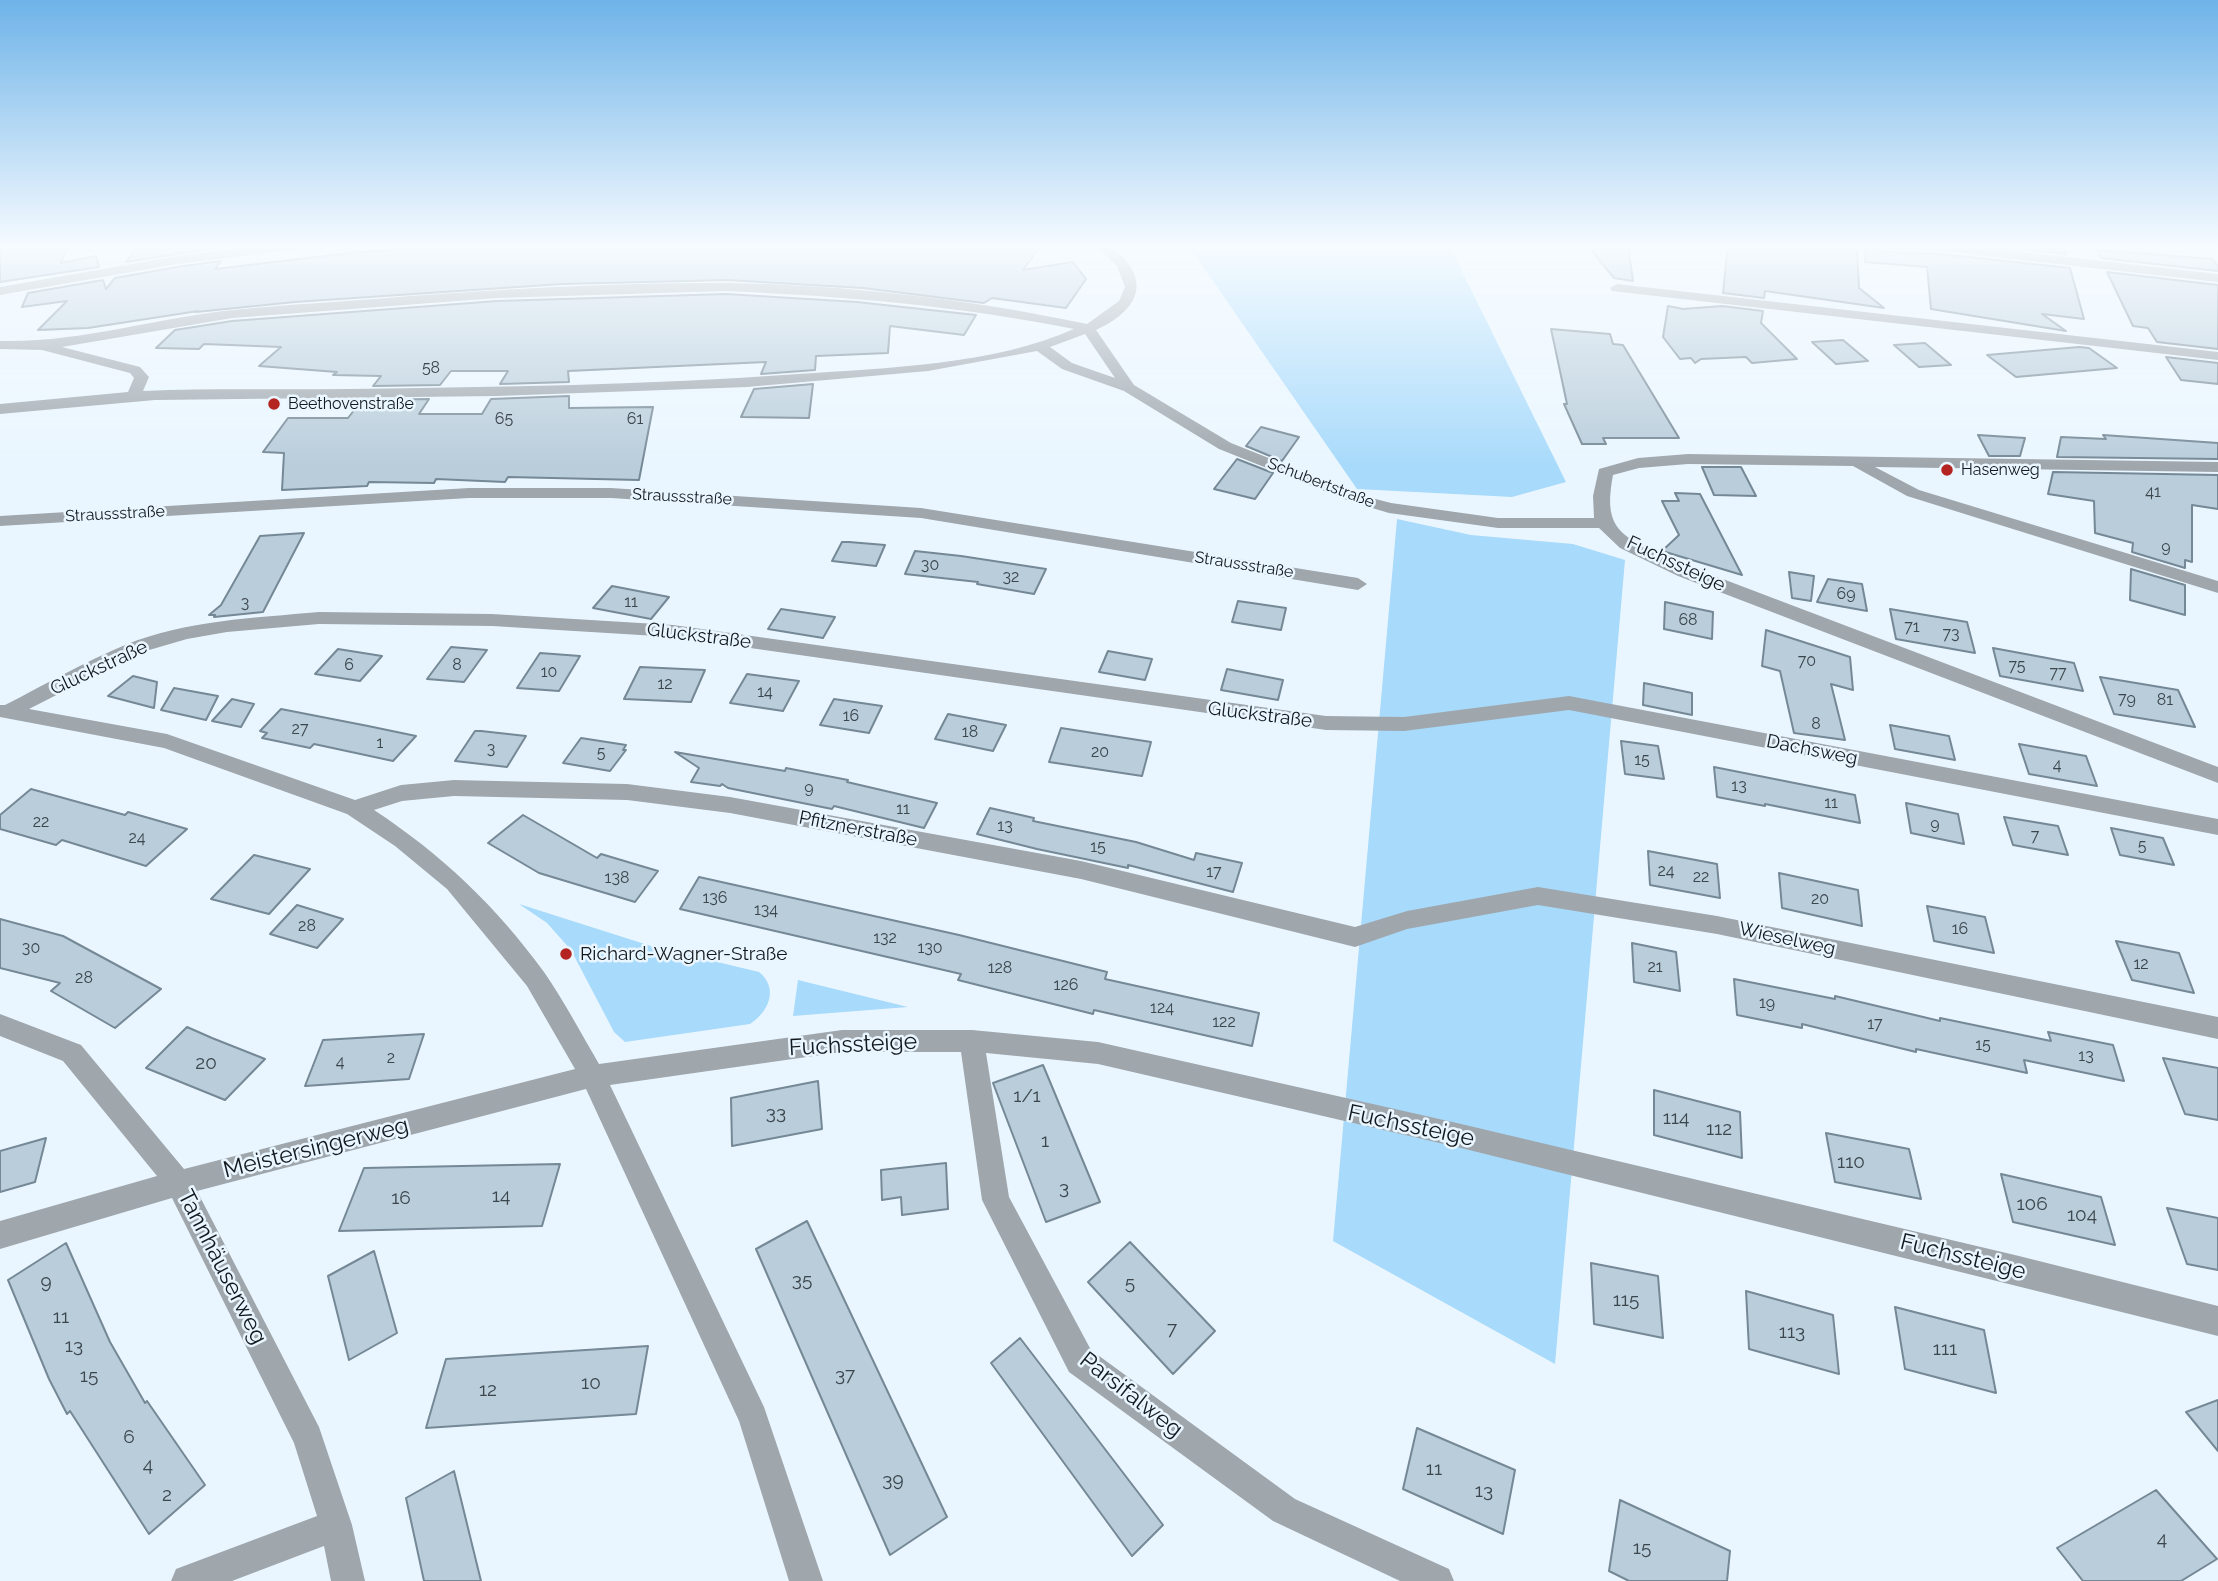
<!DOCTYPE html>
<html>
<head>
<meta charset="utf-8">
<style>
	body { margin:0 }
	canvas { display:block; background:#eaf6ff }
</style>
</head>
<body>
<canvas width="2218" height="1581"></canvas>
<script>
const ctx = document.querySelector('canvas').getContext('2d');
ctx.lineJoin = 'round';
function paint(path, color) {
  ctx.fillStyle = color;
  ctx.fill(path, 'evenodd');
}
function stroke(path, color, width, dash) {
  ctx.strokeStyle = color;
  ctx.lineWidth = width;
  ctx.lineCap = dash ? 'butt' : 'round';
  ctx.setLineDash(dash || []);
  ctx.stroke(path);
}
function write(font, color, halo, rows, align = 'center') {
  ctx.font = font + ' Raleway,sans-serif';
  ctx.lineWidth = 5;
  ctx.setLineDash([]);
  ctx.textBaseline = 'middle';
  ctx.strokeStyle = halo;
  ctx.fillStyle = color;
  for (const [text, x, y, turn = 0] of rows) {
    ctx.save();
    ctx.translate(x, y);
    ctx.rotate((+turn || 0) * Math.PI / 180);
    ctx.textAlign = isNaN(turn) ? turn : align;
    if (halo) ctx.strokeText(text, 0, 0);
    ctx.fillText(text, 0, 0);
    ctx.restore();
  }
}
const green = new Path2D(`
	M1188 245H1449L1566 482 1512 497 1357 489Z
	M1397 519 1471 535 1573 544 1625 560 1555 1364 1333 1241Z
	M519 904 651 946 759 972C779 988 769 1012 750 1024L625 1042 614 1032 571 950 547 923Z
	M798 980 908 1007 793 1016Z`);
const building = new Path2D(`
	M0 245H68L61 263 96 256 99 267 0 282Z
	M191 245H233L126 262 136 249Z
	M455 245H1041L1023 270 1073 262 1086 279 1066 308 992 298 984 303 863 288 727 280 562 284 295 302 196 312 198 311 88 328 38 330 67 301 22 307 28 293 103 280 106 289 115 278 177 267 221 261 215 269 350 253Z
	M1587 245H1628L1633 281 1614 278Z
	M1728 245H1810L1857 250 1859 288 1884 308 1765 291 1764 298 1723 293Z
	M1866 245H1874L1883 252 1941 254 2070 268 2084 319 2042 314 2066 331 1931 309 1927 267 1865 262Z
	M1983 245 2064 247 2066 254Z
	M2097 250 2212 259 2218 266V271L2101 258Z
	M2107 272 2218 285V349L2157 342 2148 328 2133 326Z
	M726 294 857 302 976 315 964 335 890 326 888 353 816 356 815 370 761 374 766 362 568 371 569 382 500 384 508 371H451L440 385 373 386 381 376 333 375 337 372 259 366 281 347 204 344 199 349 156 348 175 330 232 321 497 301Z
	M1668 306 1683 309 1722 306 1763 311 1761 323 1797 359 1752 363 1746 357 1701 359 1695 363 1691 358 1680 359 1663 337Z
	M1551 329 1610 334 1613 344 1623 345 1679 438H1603L1606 444H1582L1564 404H1567Z
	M1843 340 1868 361 1836 364 1812 342Z
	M1925 343 1951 365 1919 367 1894 345Z
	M2079 347 2089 348 2117 368 2016 377 1987 355Z
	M2166 357 2218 363V384L2181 380Z
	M813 384 809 418 741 417 754 389Z
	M569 396V408L653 407 639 480 508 477 505 482 436 479 434 483 369 482 367 486 282 490 284 453 263 452 288 418H348L362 400 429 399 419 414H482L491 399Z
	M1261 427 1299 437 1282 461 1246 446Z
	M1978 435 2025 438 2020 456H1989Z
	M2103 435 2218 443V459L2057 457 2061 437 2106 439Z
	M1237 459 1273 473 1255 499 1214 489Z
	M1702 467H1741L1756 496 1714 495Z
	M2053 472 2218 475V509L2192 505V562L2185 560V568L2132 552 2133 543 2095 533 2094 501 2048 494Z
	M1675 493 1700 494 1742 575 1662 551 1679 535 1662 501H1679Z
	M304 533 263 612 214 617 215 615H209L221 605 260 536Z
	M842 542H849L885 545 876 566 832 561Z
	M915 551 961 556 1046 569 1034 594 977 584 978 582 905 574Z
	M2131 569 2185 585V615L2130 600Z
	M1789 572 1814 576 1811 601 1792 598Z
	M1828 579 1862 584 1867 611 1817 602Z
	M612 586 669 597 651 619 593 608Z
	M1238 601 1286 608 1281 630 1232 622Z
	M1665 602 1713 612 1712 639 1664 629Z
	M781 609 835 617 823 638 768 629Z
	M1890 609 1967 622 1975 653 1896 639Z
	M1766 630 1850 657 1853 690 1831 684 1845 740 1794 733 1780 671 1762 666Z
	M451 647 487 650 464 682 427 679Z
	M1993 648 2074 663 2083 691 2000 676Z
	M338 649 382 656 360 681 315 674Z
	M1108 651 1152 659 1145 680 1099 672Z
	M540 653 580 656 559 691 517 688Z
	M640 667 705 670 691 702 624 699Z
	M1227 669 1283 680 1278 700 1221 690Z
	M747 674 799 681 783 711 730 703Z
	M133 676 157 682 154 708 108 696Z
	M2100 677 2178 690 2195 727 2114 714Z
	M1644 683 1692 693V715L1643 705Z
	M174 688 218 696 206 720 161 710Z
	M232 699 254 704 241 727 212 721Z
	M834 699 882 706 869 733 820 725Z
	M281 709 368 726 416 736 393 761 314 744 310 748 262 738 267 733 260 731Z
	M948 714 1006 725 993 751 935 739Z
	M1890 725 1949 736 1955 760 1895 749Z
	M1061 728 1151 742 1142 776 1049 762Z
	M475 731H481L526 736 507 767 455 761Z
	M581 738 626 745 623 750H626L610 771 563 763Z
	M1621 741 1658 746 1664 779 1625 774Z
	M2019 744 2086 756 2097 786 2029 774Z
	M675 752 785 771 786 768 848 780 847 782 937 803 924 828 834 806 832 809 728 788 722 784 720 786 691 782 699 768Z
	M1714 767 1855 795 1860 823 1765 804V806L1717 797Z
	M31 789 125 815 128 812 187 829 146 866 62 840 56 845 0 829V815Z
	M1906 803 1958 814 1964 844 1911 833Z
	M990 808 1034 818 1033 821 1136 842 1194 860 1196 853 1242 863 1233 892 1128 865V868L1037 849 977 834Z
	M523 815 597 858 601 854 658 871 635 902 539 873 488 843Z
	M2004 817 2058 826 2068 855 2013 845Z
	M2111 828 2163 838 2174 865 2120 855Z
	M1648 851 1717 864 1720 898 1650 885Z
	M254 855 310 869 269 914 211 899Z
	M1779 873 1858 890 1862 926 1782 908Z
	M699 877 959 935 1107 972 1105 979 1259 1013 1252 1046 1094 1010 1093 1014 958 980 961 974 680 909Z
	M297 905 343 919 317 948 270 934Z
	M1927 906 1985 917 1994 953 1934 941Z
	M0 919 63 936 161 989 115 1028 51 991 60 983 0 968Z
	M2116 941 2179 953 2194 993 2132 980Z
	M1632 943 1676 952 1680 991 1634 982Z
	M1734 979 1835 999V996L1940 1021V1018L2051 1041 2048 1032 2113 1045 2124 1081 2024 1060 2027 1073 1916 1049V1052L1802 1024V1028L1737 1015Z
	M187 1027 212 1038 265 1059 225 1100 146 1068Z
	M424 1034 409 1079 305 1086 323 1040Z
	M2163 1058 2218 1068V1120L2185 1114Z
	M1043 1065 1100 1202 1046 1222 993 1083Z
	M818 1081 822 1129 732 1146 731 1098Z
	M1654 1090 1740 1112 1742 1158 1654 1135Z
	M1826 1133 1909 1149 1921 1199 1835 1182Z
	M46 1138 35 1182 0 1192V1151Z
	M946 1163 948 1209 902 1215 901 1197 882 1200 881 1170Z
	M560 1164 542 1226 339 1231 364 1168Z
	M2001 1174 2101 1197 2115 1245 2013 1222Z
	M2167 1208 2218 1218V1270L2187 1264Z
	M807 1221 947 1517 890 1555 756 1249Z
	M1130 1242 1215 1331 1173 1374 1088 1282Z
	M66 1243 110 1342 145 1403 147 1401 205 1485 149 1534 70 1411 67 1414 49 1379 8 1280Z
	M374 1251 397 1333 349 1360 328 1276Z
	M1591 1263 1658 1276 1663 1338 1594 1324Z
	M1746 1291 1833 1315 1839 1374 1749 1349Z
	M1895 1307 1984 1330 1996 1393 1905 1369Z
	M1020 1338 1163 1525 1132 1556 991 1363Z
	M648 1346 636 1414 426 1428 446 1359Z
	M2218 1400V1451L2186 1412Z
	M1417 1428 1515 1470 1503 1534 1403 1489Z
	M454 1471 481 1581H424L406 1498Z
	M2156 1490 2217 1559 2181 1581H2083L2057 1548Z
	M1620 1500 1730 1551 1727 1581H1629L1609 1571Z`);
const minor = new Path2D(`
	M268 245H305L299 249 177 264 0 295V287L177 256Z
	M1095 245C1108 245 1114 248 1124 258 1152 290 1129 315 1096 330L1134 385 1231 443 1364 496 1391 503 1498 518H1594L1593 496 1599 469 1638 458 1688 454 2218 462V472L1875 467 1919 490 2218 581V593L1907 496 1853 466 1688 464 1639 468 1613 475C1604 523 1615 533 1657 554L2218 767V783L1678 576 1620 548 1599 528H1498L1389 513 1352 502 1219 449 1124 391 1062 369 1037 351 928 371 747 387 497 396 155 400 0 414V404L128 392 134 378 130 373 42 350 0 349V341C79 343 155 318 234 310 288 304 343 302 398 297 507 289 618 282 727 283 848 285 968 299 1087 324L1119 301 1125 287 1117 266ZM726 291C844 296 959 306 1074 329 993 365 886 368 798 374 649 385 499 387 349 389 280 390 211 388 143 391L149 377 140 367 62 347 232 318 497 298ZM1085 334 1115 378 1072 363 1050 347Z
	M1877 245H1959L2218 274V282L1941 251 1883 249Z
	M1617 284 2218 352V360L1612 291 1610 288Z
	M469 488H611L921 508 1358 578 1367 584 1358 590 921 518 611 498H469L0 526V516Z
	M319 612 492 614 673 625 1326 716 1404 717 1569 696 2218 819V835L1569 710 1404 731 1326 730 673 637 492 626 319 624 227 632 187 639 139 653 29 709 167 734 355 800 401 785 454 780 627 784 730 797 1081 861 1355 927 1407 911 1538 887 1717 916 2218 1017V1039L1717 934 1538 905 1407 929 1355 947 1081 879 730 813 627 800 454 796 402 801 374 810C441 854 496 906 544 972 564 1001 581 1033 599 1064L842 1030H972L1098 1042 1457 1123 2019 1256 2218 1306V1336L1457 1147 1098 1064 986 1053 1009 1197 1091 1350 1295 1499 1449 1569 1454 1581H1400L1273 1521 1069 1372 982 1200 961 1052H842L610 1085 764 1407 823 1581H789L739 1421 586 1089 197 1191 319 1427 352 1525 365 1581H331L324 1546 232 1581H171L176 1569 317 1516 294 1443 172 1198 0 1249V1221L157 1176 63 1061 0 1036V1014L81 1045 184 1169 575 1069 527 986 447 889 395 846 347 814 164 748 0 717V705H5C44 685 84 662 125 645 186 620 254 618 319 612Z`);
const markers = [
	[274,404,7,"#b42420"],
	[1947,470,7,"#b42420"],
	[566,954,7,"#b42420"]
];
const numberNames = [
	["58",431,368],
	["65",504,419],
	["61",635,419],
	["41",2153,492],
	["9",2166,547],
	["30",930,565],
	["32",1011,577],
	["69",1846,594],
	["11",631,602],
	["3",245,603],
	["68",1688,620],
	["71",1912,627],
	["73",1951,634],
	["70",1807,661],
	["6",349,665],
	["8",457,665],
	["75",2017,666],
	["10",549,672],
	["77",2058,673],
	["12",665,684],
	["14",765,692],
	["79",2127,699],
	["81",2165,700],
	["16",851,716],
	["8",1816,724],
	["27",300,729],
	["18",970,732],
	["1",380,743],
	["3",491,749],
	["20",1100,752],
	["5",601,753],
	["15",1642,760],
	["4",2057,765],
	["13",1739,786],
	["9",809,788],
	["11",1831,803],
	["11",903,809],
	["22",41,822],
	["9",1935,824],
	["13",1005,826],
	["7",2035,836],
	["24",137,838],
	["5",2142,846],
	["15",1098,847],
	["24",1666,871],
	["17",1214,872],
	["22",1701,877],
	["138",617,878],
	["136",715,898],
	["20",1820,899],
	["134",766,910],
	["28",307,926],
	["16",1960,929],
	["132",885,938],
	["30",31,948],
	["130",930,948],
	["12",2141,964],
	["21",1655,967],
	["128",1000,968],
	["28",84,978],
	["126",1066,985],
	["19",1767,1003],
	["124",1162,1008],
	["122",1224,1022],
	["17",1875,1024],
	["15",1983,1045],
	["13",2086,1056],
	["2",391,1058],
	["4",340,1062]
];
const farPoinames = [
	["Beethovenstraße",288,404],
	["Hasenweg",1961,470]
];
const farStreetnames = [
	["Schubertstraße",1321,483,21],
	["Straussstraße",682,497,3],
	["Straussstraße",115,514,-3],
	["Straussstraße",1244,565,9]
];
const streetNames = [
	["Fuchssteige",1676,564,25],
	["Gluckstraße",699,636,7],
	["Gluckstraße",99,668,-25],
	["Gluckstraße",1260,715,7],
	["Dachsweg",1812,750,11],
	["Pfitznerstraße",858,829,11],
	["Wieselweg",1787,939,12]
];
const poiNames = [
	["Richard-Wagner-Straße",580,954]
];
const nearNumbernames = [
	["20",206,1063],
	["1/1",1027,1096],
	["33",776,1113],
	["114",1676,1118],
	["112",1719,1129],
	["1",1045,1141],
	["110",1851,1162],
	["3",1064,1188],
	["14",501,1196],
	["16",401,1198],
	["106",2032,1204],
	["104",2082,1215],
	["35",802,1280],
	["9",46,1282],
	["5",1130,1283],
	["115",1626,1300],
	["11",61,1317],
	["7",1172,1329],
	["113",1792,1332],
	["13",74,1346],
	["111",1945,1349],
	["37",845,1375],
	["15",89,1376],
	["10",591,1383],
	["12",488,1390],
	["6",129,1437],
	["4",148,1465],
	["11",1434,1469],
	["39",893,1480],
	["13",1484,1491],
	["2",167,1495],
	["4",2162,1539],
	["15",1642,1548]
];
const nearStreetnames = [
	["Fuchssteige",853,1045,-3],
	["Fuchssteige",1411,1126,12],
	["Meistersingerweg",316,1148,-14],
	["Fuchssteige",1963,1257,14],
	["Tannhäuserweg",222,1267,63],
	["Parsifalweg",1131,1395,38]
];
paint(green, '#a8dafb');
paint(building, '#b9cddb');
stroke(building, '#758895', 2);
paint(minor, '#9fa7ad');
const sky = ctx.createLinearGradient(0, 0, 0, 466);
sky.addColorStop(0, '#6eb3e8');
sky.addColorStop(0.53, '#f6fbff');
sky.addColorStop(1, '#f6fbff00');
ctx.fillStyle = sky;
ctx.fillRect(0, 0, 2218, 466);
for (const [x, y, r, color] of markers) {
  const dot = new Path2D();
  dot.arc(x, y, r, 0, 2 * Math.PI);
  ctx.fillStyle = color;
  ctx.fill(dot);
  stroke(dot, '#eaf6ff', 2.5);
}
write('16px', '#3c464d', null, numberNames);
write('16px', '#12191e', '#eaf6ff', farPoinames, 'left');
write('16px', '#12191e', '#eaf6ff', farStreetnames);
write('19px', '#12191e', '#eaf6ff', streetNames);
write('19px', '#12191e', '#eaf6ff', poiNames, 'left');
write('19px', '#3c464d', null, nearNumbernames);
write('23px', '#12191e', '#eaf6ff', nearStreetnames);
</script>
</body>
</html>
